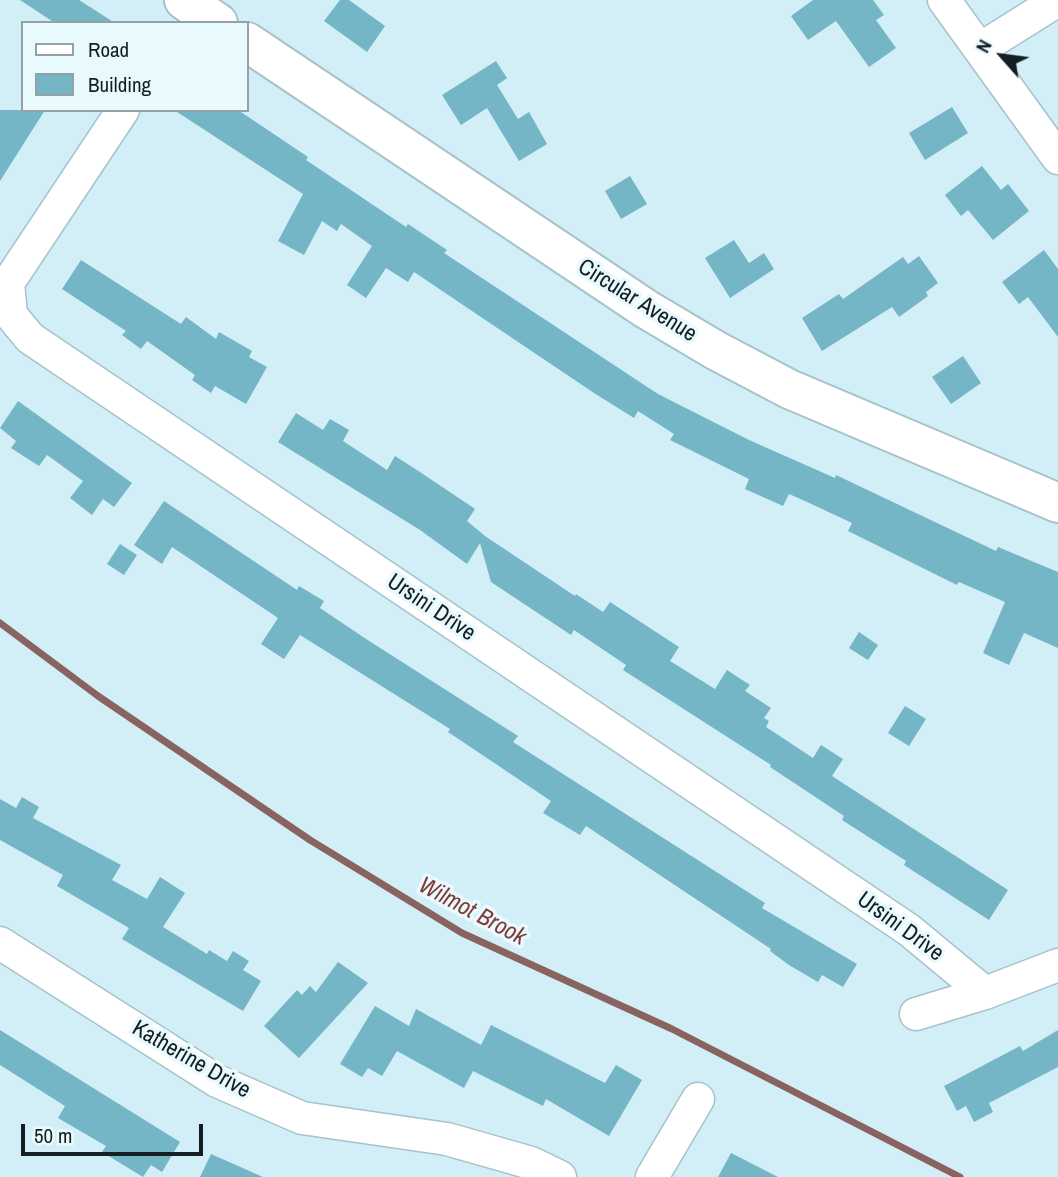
<!DOCTYPE html>
<html>
<head>
<meta charset="utf-8">
<style>
	body { margin:0 }
	#map { position:relative; width:1058px; height:1177px; overflow:hidden; background:#d2eff7; font-family:"Archivo Narrow",sans-serif }
	canvas { display:block }
	.legend { position:absolute; left:21px; top:21px; width:228px; height:91px; box-sizing:border-box; background:#e9faff; border:2px solid #94a2a7; margin:0; padding:9px 12px; list-style:none; font-size:21px; color:#151f22 }
	.legend li { display:flex; align-items:center; gap:14px; height:35px }
	.legend b { width:35px; border:2px solid #94a2a7 }
	.north { position:absolute; left:967px; top:21px; width:70px; height:70px; -webkit-text-stroke:5px #e9faff; paint-order:stroke; rotate:298deg; font-size:19px; font-weight:700; line-height:28px; text-align:center; color:#151f22 }
	.north::after { content:''; display:block; margin:auto; width:24px; height:32px; background:#151f22; clip-path:polygon(50% 0,100% 100%,50% 72%,0 100%) }
	.scale { position:absolute; left:21px; top:1124px; width:182px; height:32px; box-sizing:border-box; border:4px solid #151f22; border-top:0; padding-left:9px; font-size:21px; line-height:24px; white-space:nowrap; color:#151f22; -webkit-text-stroke:5px #e9faff; paint-order:stroke }
</style>
</head>
<body>
<div id="map">
<canvas width="1058" height="1177"></canvas>
<ul class="legend">
<li><b style="height:9px;background:#fff"></b>Road</li>
<li><b style="height:19px;background:#74b5c6"></b>Building</li>
</ul>
<div class="north">N</div>
<div class="scale">50 m</div>
</div>
<script>
const ctx = document.querySelector('canvas').getContext('2d');
ctx.lineJoin = 'round';
function stroke(path, color, width, dash) {
  ctx.strokeStyle = color;
  ctx.lineWidth = width;
  ctx.lineCap = dash ? 'butt' : 'round';
  ctx.setLineDash(dash || []);
  ctx.stroke(path);
}
function paint(path, color) {
  ctx.fillStyle = color;
  ctx.fill(path, 'evenodd');
}
function write(font, color, halo, rows, align = 'center') {
  ctx.font = font + ' "Archivo Narrow",sans-serif';
  ctx.lineWidth = 7;
  ctx.setLineDash([]);
  ctx.textBaseline = 'middle';
  ctx.strokeStyle = halo;
  ctx.fillStyle = color;
  for (const [text, x, y, turn = 0] of rows) {
    ctx.save();
    ctx.translate(x, y);
    ctx.rotate((+turn || 0) * Math.PI / 180);
    ctx.textAlign = isNaN(turn) ? turn : align;
    if (halo) ctx.strokeText(text, 0, 0);
    ctx.fillText(text, 0, 0);
    ctx.restore();
  }
}
const stream = new Path2D(`
	M0 623 98 696 310 840 462 933 672 1029 960 1177`);
const building = new Path2D(`
	M20 0H79L115 23H55Z
	M340 0H349L385 26 367 52 324 21Z
	M813 0H873L884 15 876 20 896 48 869 67 836 21 808 40 791 16Z
	M496 61 507 78 497 85 518 119 529 112 547 144 519 161 487 108 461 125 442 95Z
	M952 107 968 133 925 160 909 133Z
	M0 110H45L0 181Z
	M174 110H238L308 157 306 160 406 227 408 224 447 250 444 253 658 394 749 440 835 478 836 475 996 551 998 547 1058 572V648L1024 633 1009 665 983 653 1005 602 959 582 957 585 848 531 852 523 805 501 789 494 783 506 745 489 749 479 670 440 674 434 638 411 634 418 594 393 414 272 408 282 386 268 366 298 347 285 372 246 341 224 337 231 322 221 304 255 278 241 303 194Z
	M982 166 1001 190 1008 184 1029 211 993 240 968 210 961 216 945 195Z
	M630 176 647 204 621 219 605 191Z
	M734 240 749 263 764 253 774 269 730 298 705 258Z
	M1044 250 1058 269V337L1028 297 1019 304 1002 282Z
	M919 256 938 283 926 292 928 296 899 317 892 307 822 351 802 318 839 294 843 299 903 257 908 264Z
	M81 260 181 324 186 317 216 339 219 332 252 351 249 357 267 367 246 404 215 386 211 393 192 380 195 375 147 341 141 349 122 335 126 331 62 289Z
	M963 356 981 383 951 404 932 377Z
	M18 401 132 483 114 507 103 499 92 515 70 498 83 481 47 455 39 466 11 448 16 441 0 428Z
	M296 413 323 430 330 419 349 430 343 441 387 470 395 456 420 472 475 509 467 521 485 536 575 596 576 594 603 612 610 602 679 647 670 661 715 689 727 670 750 685 745 691 771 708 764 718 769 721 766 727 813 758 821 745 843 759 832 776 1008 890 989 920 904 865 906 861 842 820 844 816 770 767 771 765 623 670 626 665 574 630 571 635 491 582 480 543 467 564 420 530 278 442Z
	M164 501 297 590 299 586 324 601 320 608 363 637 518 736 513 742 765 903 762 908 857 964 843 987 822 975 818 982 789 965 770 951 771 949 586 826 580 835 543 813 551 801 448 732 450 729 300 635 284 659 261 644 278 618 172 547 162 564 134 545Z
	M120 544 137 555 124 575 107 564Z
	M859 632 878 645 868 660 849 648Z
	M905 706 926 719 909 746 888 733Z
	M22 797 39 807 33 818 121 865 112 880 147 899 160 877 185 893 163 927 207 954 209 950 227 961 233 951 249 961 243 970 261 981 243 1011 122 939 129 928 57 886 63 875 0 840V799L16 808Z
	M338 962 368 983 299 1058 264 1026 297 990 302 995 310 986 316 992Z
	M375 1006 409 1026 416 1009 481 1045 491 1025 605 1083 616 1065 642 1080 609 1136 546 1099 543 1106 473 1071 464 1088 397 1051 382 1076 368 1068 362 1077 340 1064Z
	M0 1030 180 1142 162 1172 151 1165 143 1177 102 1152 106 1146 58 1118 65 1106 0 1065Z
	M1058 1030V1067L989 1103 993 1112 974 1122 966 1106 957 1111 944 1086 1020 1046 1023 1051Z
	M731 1153 778 1177H718Z
	M211 1154 263 1177H200Z`);
const minor = new Path2D(`
	M944 0 1058 158
	M980 49 1058 0
	M123 110 8 283 11 315 30 338 909 930 985 993
	M0 943 217 1081 302 1118 447 1139 531 1163 560 1177
	M916 1014 985 993 1058 965
	M652 1177 698 1099`);
const major = new Path2D(`
	M184 0 218 23
	M247 42 646 309 715 350 789 389 1058 503`);
const streetNames = [
	["Circular Avenue",637,301,32],
	["Ursini Drive",431,608,34],
	["Ursini Drive",900,927,36],
	["Katherine Drive",191,1060,30]
];
const waterNames = [
	["Wilmot Brook",472,912,28]
];
stroke(stream, '#88635f', 7);
paint(building, '#74b5c6');
stroke(minor, '#a6c2ca', 35);
stroke(major, '#a6c2ca', 42);
stroke(minor, '#fff', 32);
stroke(major, '#fff', 38);
write('23px', '#151f22', '#e9faff', streetNames);
write('italic 24px', '#823a34', '#e9faff', waterNames);
</script>
</body>
</html>
